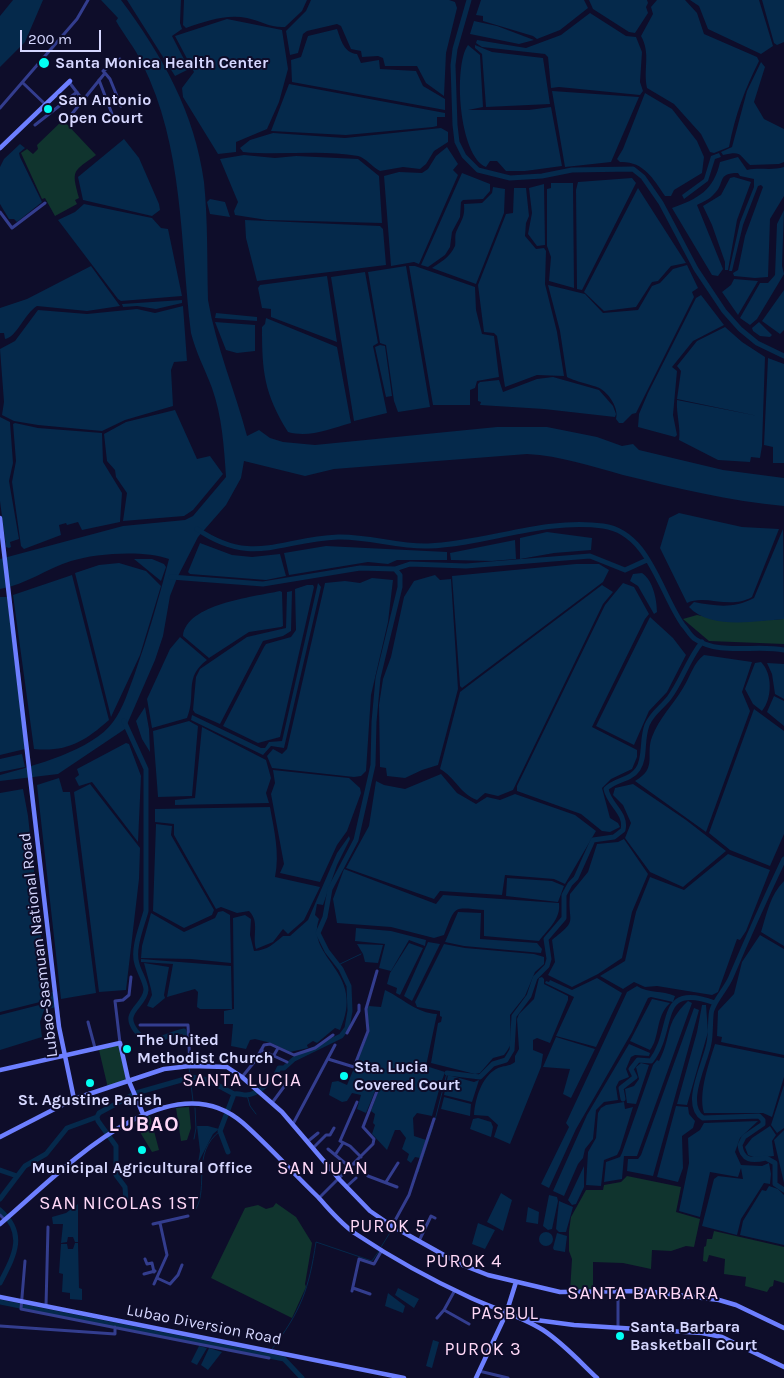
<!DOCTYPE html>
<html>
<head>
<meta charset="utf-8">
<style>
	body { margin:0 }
	#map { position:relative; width:784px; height:1378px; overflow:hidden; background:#0e0d2a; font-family:Karla,sans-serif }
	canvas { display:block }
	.scale { position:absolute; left:20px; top:30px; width:81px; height:22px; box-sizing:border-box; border:2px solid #d6d7ff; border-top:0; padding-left:6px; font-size:15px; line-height:18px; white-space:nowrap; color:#d6d7ff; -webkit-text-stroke:4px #0e0d2a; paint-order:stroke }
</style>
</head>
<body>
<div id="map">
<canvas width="784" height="1378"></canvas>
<div class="scale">200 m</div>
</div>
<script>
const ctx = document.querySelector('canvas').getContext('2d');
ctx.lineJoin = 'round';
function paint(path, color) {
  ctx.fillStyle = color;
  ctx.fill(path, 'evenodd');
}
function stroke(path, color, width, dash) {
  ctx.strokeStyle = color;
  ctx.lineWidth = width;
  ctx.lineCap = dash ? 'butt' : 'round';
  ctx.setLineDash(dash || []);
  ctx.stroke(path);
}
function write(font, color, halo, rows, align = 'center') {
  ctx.font = font + ' Karla,sans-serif';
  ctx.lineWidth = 4;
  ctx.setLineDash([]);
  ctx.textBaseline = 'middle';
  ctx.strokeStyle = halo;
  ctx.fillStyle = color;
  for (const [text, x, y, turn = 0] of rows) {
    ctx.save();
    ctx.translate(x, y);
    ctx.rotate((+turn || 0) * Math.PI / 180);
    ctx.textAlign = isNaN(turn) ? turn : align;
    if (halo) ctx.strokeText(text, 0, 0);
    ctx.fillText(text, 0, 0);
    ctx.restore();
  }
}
const green = new Path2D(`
	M63 120 96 155C73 172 71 169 79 198L75 200 77 204 55 216 45 198 42 199 21 153 27 149 33 154 38 149 37 145Z
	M697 615 731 622 784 619V644L709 641 683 619Z
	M119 1045 126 1080 108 1088 99 1050Z
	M189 1107 191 1128 187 1140 181 1141 176 1108Z
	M150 1116 159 1150 152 1152 134 1122Z
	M627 1176 681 1187 676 1212 700 1219 694 1247 686 1246 671 1251 652 1250 651 1269 623 1263 593 1262V1290L570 1292 572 1259 569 1251V1231L571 1217 586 1190H603L604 1185 621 1182Z
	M276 1203 296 1217 312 1243 305 1284 306 1287 292 1318 211 1278 245 1208 258 1205 266 1209 273 1207Z
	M714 1231 784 1247V1283L774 1280 773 1286 770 1287 767 1292 745 1286 746 1277 724 1274 725 1259 709 1255 707 1262 703 1261 704 1247 706 1246 707 1239H712Z`);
const water = new Path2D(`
	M13 0H43L25 42 0 67V16Z
	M101 0H121C162 55 195 113 204 182 208 221 207 261 208 300 216 347 235 390 247 436L259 430 270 438 283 442 315 445 497 427H547L597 437 622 446 633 444 639 450 723 470 784 478V506C730 501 676 488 623 475 591 466 561 456 527 454L334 469 305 476 244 461 241 478 226 505 198 537 177 578 170 596 163 636 155 660 125 729 58 774 0 781V775C33 766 93 750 113 722 123 709 129 689 135 673 148 636 159 598 169 559 144 550 97 553 71 561 46 569 27 584 0 589V559L123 526 185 520 193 516 226 477C224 447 222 416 212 388 205 369 196 353 191 333 180 242 184 147 142 63 135 48 124 35 116 21L118 18Z
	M127 0H181L180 23 182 29 172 36 189 69 175 76Z
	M184 0H307L302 11 285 27C270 28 261 21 247 18 226 14 207 21 186 28L183 25Z
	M311 0H449L455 2 457 8 446 53 444 96 426 83 417 66H385L383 58 378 56 362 57 361 51 351 49 341 26 337 24 307 31 303 34 298 53 290 55 286 31 306 11Z
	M481 0H584L588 8 560 30 537 39 533 36 483 21V16L476 15Z
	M589 0H647L648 3 646 7 648 13 635 33 629 32 593 9Z
	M657 0H685L697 13 704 34 757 57 759 61C745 89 735 115 729 147L714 153 710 152 701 134 674 104 647 88C643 68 651 54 641 36L653 14 651 7Z
	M690 0H759L773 46 761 54 708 29 699 6Z
	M762 0H784V42L777 45 774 43Z
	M590 13 626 36 636 37 642 52 640 82 643 91 640 95 559 87 551 88 548 57 545 54 482 47 476 43 477 40 526 48 561 35Z
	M227 19 282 30 288 69 279 102 267 129 236 142V152L218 154 183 97 182 88 194 72 175 36Z
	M474 21 497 26 534 40 519 44 470 34Z
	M337 29C341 40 344 53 357 54L361 63 379 60 380 69 416 71 423 86 445 99V110L292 82 291 60 301 57 308 36Z
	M468 45 480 55 483 107 468 110H529L551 107 562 166 525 171H506L497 161H490L486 167C459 156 453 66 468 45Z
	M475 45 492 52 543 58 550 104 486 107 482 54 475 48Z
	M761 62 765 67 754 102 764 119 784 129V162L779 164 750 165C738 154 742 151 723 155L721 152 732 147 747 91Z
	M289 84 445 113V117H437V126L433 127 346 135 271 131Z
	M552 91 639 97 611 162 565 167Z
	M645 93 672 109 697 141 704 157 702 173 674 190 671 196H665C653 178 643 161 620 162L617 159 623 149Z
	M441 128 448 132V142L434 151 426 164 420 169 403 167 380 171C372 167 366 158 358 156 320 149 281 156 243 152L240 148 250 140 273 133 345 138Z
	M124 139 139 158 159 204 160 210 152 216 83 200 78 177Z
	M20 144 25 148 19 153 20 157 42 202 17 222 14 219H9L0 204V167L4 159Z
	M447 147 458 164 453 170 458 175 419 264 414 262 391 266 384 176 399 172 422 173 428 169 436 156Z
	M719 153 721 157 715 159 708 181 684 199 682 195 704 179 711 156Z
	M244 155 275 158 296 156 358 159 379 176 382 223 267 220 235 215 234 211 238 202 220 159Z
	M738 157 747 170C760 167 771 171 784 167V196L770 219 768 277 755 278 734 276 733 273 738 270 745 236 763 187 761 185 758 186 743 225 732 271H729L740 222 754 187V179L740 176 738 173C716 173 726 183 714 194 710 199 703 202 697 205L723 269 718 276 712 275 672 208C698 199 714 190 720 162Z
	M462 173 490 184V191L483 199 463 200 461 202 460 217 452 232 450 247 445 255 428 267 421 265 425 256Z
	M734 177 751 182 737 220 728 270H725V262L712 225 703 206 721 195 730 178Z
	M632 178 636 183 582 290 577 289 576 190 578 182Z
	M551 183H573L574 288 549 281 551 257 547 246V189L551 188Z
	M544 184 545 245 537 246 528 234 532 213 529 188Z
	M493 187 505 189 504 213 476 284 432 268C441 262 450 257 455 246 456 241 454 235 457 230 462 219 465 217 464 204L482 203 492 193Z
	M514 188H526L529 216 526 223 525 236 536 249 544 248 546 251 545 284 557 332 564 376 537 375 505 387 497 336 494 333 484 332 478 285 506 214 513 213Z
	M638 188 686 263 671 266 658 281 652 282 636 307 604 311 584 292Z
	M210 199 225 202 230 217 210 214 207 202Z
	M84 204 152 218 161 228 168 229 182 296 121 301 118 299 58 220 75 212Z
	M784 210 782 266 784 274 757 319 750 325 740 318 760 283H768L775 275 777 224Z
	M245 220 380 226 383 229 386 265 257 281 246 238Z
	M687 265 698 288 692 292 694 297 636 413 632 414 623 423H619L616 419C619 409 610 395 601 389 598 386 576 382 567 377L560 331 548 285 585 294 603 313 638 310 652 286 660 283 673 269Z
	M91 266 120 306 87 311 37 306C25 313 16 338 5 339L4 333H0V308L27 299Z
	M406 266 430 407 398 412 394 401 386 345 380 343 368 272Z
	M409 266H415L475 287 476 310 482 334 494 336 499 377 477 381 475 388 470 390V405H433Z
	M365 272 378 343 373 346 387 413 354 421 331 277Z
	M327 276 337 342 271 317V309L262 308 258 288 260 285Z
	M734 279 758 281 738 315 722 292 731 285Z
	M784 290V330L780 334 762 321Z
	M701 295 724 325 693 341 672 367 677 371 673 415 677 435 675 437 638 427 639 414 648 393 696 298Z
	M182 300V303L156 309 137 306 123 307 122 304Z
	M183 306 187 361 174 362 171 370 173 406 125 420 102 431 38 425 14 421 2 415 4 402 0 349 15 341 38 310 87 314 137 309 155 313Z
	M216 313 257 317V321L215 318Z
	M266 318 337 347 351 423C329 429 309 438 288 432 264 393 262 372 262 327L265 324Z
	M215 322 255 325V351L237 353 226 350Z
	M759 322 772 335 770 337 760 336 753 331 752 328Z
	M725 327 742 342 765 357 762 446 760 458 751 457 750 462 718 460 679 440C681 428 676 414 677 400L758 416 677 399 681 371 677 366 697 341Z
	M380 345 385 346 392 396 386 397 375 347Z
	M768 358 784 364V463H773V447L764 445Z
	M553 377 599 390 613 406 616 414 615 417 544 409 480 405 481 402 478 401V384L480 382 499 380 503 392 537 379Z
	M175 410 197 459 210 456 223 474 193 510 184 516 123 521 127 493 116 477 115 470 107 461 104 434 126 422Z
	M0 417 10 422 13 463 9 481 19 539 10 542 11 547 9 548 6 547 0 501Z
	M15 423 38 428 102 433 103 462 122 493 120 522 82 530 78 522 67 525 66 523 59 525 61 535 24 549 21 546 12 482 16 461 13 424Z
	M679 513 742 527 779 529 752 597C730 610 705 594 687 603L660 548 669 518Z
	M783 529 784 619C756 621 710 630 689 607L694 602C716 606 733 609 754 598Z
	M547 532 592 538 591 550 554 553 520 559V538Z
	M515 540 516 559 492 561 451 560 450 553Z
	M200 543 232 555 252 557 280 554 286 576 266 580 190 574 188 572Z
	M326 546 447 552V560H397L388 564 368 562 289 575 284 553Z
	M134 559H152L164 564 166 567 161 581Z
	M119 563 146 571 161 586 140 655 111 717 75 573 99 565Z
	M576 564H599L609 570 603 582 462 688 460 686 452 576Z
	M642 573C653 580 657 600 657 612L654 614 638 586 630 581 633 574Z
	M72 575 109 720C84 742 67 752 34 749L13 595Z
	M435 575 440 580 451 579 458 689 438 765 422 770 405 778 387 776 386 768 380 767 379 705 383 679 391 657 404 597 414 581Z
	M372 578 393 580 388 622 371 695 366 771 361 776 354 777 272 768 267 756 273 749 282 754 287 749 325 583 345 581 360 583Z
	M318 583 321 587 284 748 271 746 263 755 191 720 192 715 261 748H265L269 742 282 741Z
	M623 583 634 587 649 614 645 619 592 727 637 750V757L632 769 611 779 602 788 610 818 618 823 620 827 610 832 602 831 581 814 517 791V786L605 605Z
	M307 585H313L314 587 280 737 258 743 223 726 264 647 266 644 291 637 296 630 295 589Z
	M602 585 613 592 603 604 513 790 498 796 485 793 477 800C460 794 455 777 440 769L460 692Z
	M280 591 282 592 283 626 281 627 249 632 209 658 183 636C186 604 253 597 280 591Z
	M292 591 291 631 283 636 263 641 220 724 195 713 193 710 196 677 200 669 247 637 286 628 287 592Z
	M0 597H7L25 749 0 755Z
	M650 617 673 638 686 655 667 692 649 711 634 745 596 726Z
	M180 637 207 660C183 678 197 694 187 718L152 728 147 699 170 649Z
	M704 655 752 662 742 692 750 711 706 832 635 781C658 768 645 755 652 737 659 718 673 705 683 688 690 677 694 662 704 655Z
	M761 662C773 674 772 699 762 711L753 704 745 689 755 663Z
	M767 663 784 664V699L775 694 772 674Z
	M774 696 784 701V726L767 712Z
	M145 707 149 729 150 752 142 739 136 721Z
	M754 709 784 731V834L770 866 730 850 709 833Z
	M189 721 198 726 192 796 158 797 153 731Z
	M202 727 266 760 271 778 266 793 269 803 175 805V800L195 798Z
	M126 743 129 744 141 776 138 842 92 782 79 786 75 778 79 775 77 769Z
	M22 754 25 767 0 772V759Z
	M273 770 349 778 360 788 361 793 347 831 337 845 320 882 280 873 284 864 271 794 275 783Z
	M441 774 457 793 476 804 487 797 500 800 515 794 575 815 596 831 565 884 554 879 505 875 502 895 440 891 434 899 346 868 369 826 376 781 384 785 405 789Z
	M59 778 63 792H70L96 993 61 999 37 785Z
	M90 784 140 848 139 879 126 990 99 992 74 792Z
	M633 784 686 820 726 851 683 887 650 872 625 838 631 823 623 805 613 795 615 788Z
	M23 789 28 816 48 1000 0 1012V793Z
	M270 807C274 830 280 853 275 877L320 887 304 920 288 934 283 929 273 942 256 949C252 935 260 922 249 911L237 913 221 907 216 909 174 835V824L155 822V809Z
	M156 824 172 826 171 835 214 910 212 915 184 928 153 911Z
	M349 836 350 839 337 865 323 905 317 904 315 915 319 919C305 959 367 971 340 1030L335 1028 317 1043 313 1041 307 1045 308 1048 290 1052 271 1043 255 1039 250 1040 246 1049 231 1046 233 1024H224V1011L234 1009 233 918 245 915 251 919 250 935 254 951C268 950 273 944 283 936H290L308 920 337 853Z
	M624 839 648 874 632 912 622 958 598 974 572 987 548 975 555 962 552 940C580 918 567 924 570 894L588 872 597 844 618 842Z
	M728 854 770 870 746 931 740 940 737 939 718 992 712 995 657 986 645 987 634 982 623 989 600 976 625 961 636 912 650 877 684 890Z
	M344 869 436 904 443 895 559 903C561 919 548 929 539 941L484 936V910C452 907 456 905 444 935L434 938 391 927 337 923 333 899Z
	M507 878 552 881 564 886 558 902 506 896Z
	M784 881V946L761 932C767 913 770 895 784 881Z
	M223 911 230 915 231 963 191 959 141 958 142 946 151 913 184 932 215 918 218 912Z
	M458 912 481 913 480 939 537 943 542 949 541 953 464 946 445 942Z
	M356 928 391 931 426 940 425 946 409 940 391 971 379 968 385 944 355 941Z
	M760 935 784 949V1055L721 1042 722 1037 717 1036 718 1011 734 994 742 962Z
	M428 942 440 944 412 1001 404 996Z
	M409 943 423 948 400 995 396 993 397 988 387 984 390 973Z
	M357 944 383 945 378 963 365 962 363 954Z
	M444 944 465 948 534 954 544 957V964L535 972 525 996 510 1015 511 1044 507 1051 504 1055 493 1058 480 1073 475 1074 431 1063 438 1023 441 1022 442 1017 440 1016V1011L417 1007 415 1002Z
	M141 959 231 966 232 1009H200L197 1007 198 992 195 989 167 997 173 964 141 962Z
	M144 963 169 967 164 995 165 998 153 1008 147 1006 152 995 151 989Z
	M542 977 544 979V984L568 996V1000L550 1043 537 1038 533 1040V1050L543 1054 541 1067 510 1144 494 1137 498 1125 488 1116 474 1115C475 1098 482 1077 496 1069 503 1065 509 1067 515 1062V1056L519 1049 517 1019 519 1014 534 999 539 978Z
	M597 978 622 993 596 1047 556 1036 574 997 545 983 546 981 549 982 550 980 572 990Z
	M637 986C649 994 662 990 675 996L673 1002 651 997 648 998 632 1032 576 1129 549 1188 541 1184 569 1127 566 1123 627 992Z
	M385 990C404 999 416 1013 437 1014L426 1066 445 1072 441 1083 434 1081 439 1090 432 1116 417 1113 413 1118 414 1136 426 1140 420 1158 415 1157 411 1163 407 1160 409 1154 402 1149 406 1138 400 1130H395L387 1150 372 1134 375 1125 373 1123 375 1114 371 1111 381 1084H378L366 1113 357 1109 361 1095 352 1093 347 1101 342 1102 329 1095 332 1082 338 1081 347 1085 369 1032 367 1009 369 1006 381 1007Z
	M55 991 56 1007 44 1010 40 1022 42 1037 0 1050V1015L47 1003 49 1001 50 993Z
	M652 999 670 1003C655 1017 660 1038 650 1050L630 1041Z
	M688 1001 692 1003 637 1156H624L622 1179 604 1182 606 1162 620 1157 622 1153 653 1065 657 1060 659 1061C673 1034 663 1025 688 1001Z
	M702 1005H706L708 1032 687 1105 677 1104 697 1032Z
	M694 1008 699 1010 653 1176 627 1171 628 1159H638L641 1155Z
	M556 1037 595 1049 571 1098 563 1094 570 1069 543 1067Z
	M629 1044 650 1053 649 1056 635 1055 631 1057 626 1069 629 1077 619 1081 616 1087 618 1100 604 1102 596 1110 593 1139 585 1149 583 1158 578 1164 564 1196 553 1191 587 1115Z
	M715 1044 784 1058V1077L772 1117 763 1113H704C698 1093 709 1063 715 1044Z
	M641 1063 649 1065 636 1104 627 1103 625 1089 634 1086 639 1079 636 1067Z
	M448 1075 474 1082 479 1080 472 1102 444 1095Z
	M784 1085V1128L777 1133 771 1125Z
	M444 1097 471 1104 470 1116 441 1109Z
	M624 1102 625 1109 633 1107 620 1149 617 1155 604 1160 601 1186 586 1185 588 1152 596 1138 598 1113 601 1108 606 1105Z
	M676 1106 688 1107 689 1114 695 1121 693 1128 682 1136 683 1168 678 1182 657 1177Z
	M478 1118 491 1122 493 1127 491 1137 470 1129 473 1119Z
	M758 1121 740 1138 735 1152 741 1165 762 1166 769 1163 771 1174 770 1184 764 1183 741 1219 737 1235 702 1226 714 1179 718 1176 743 1179 741 1168 738 1177 710 1172 700 1217 679 1211 689 1163 688 1138 700 1130 704 1123Z
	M197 1126H208L219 1129 213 1134 198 1163 200 1151Z
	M770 1126 776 1135 772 1141 774 1156 756 1158 748 1155 745 1147 752 1138Z
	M784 1130V1183L774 1140Z
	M584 1166V1187L576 1204 572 1205 568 1200Z
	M769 1186 778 1189 784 1195V1245L740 1235 743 1221 762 1190 766 1191Z
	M501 1193 512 1200 503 1231 487 1222Z
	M549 1195 557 1197 558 1201 552 1229 548 1230 543 1226Z
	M559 1201 573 1207 566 1232H559L556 1229Z
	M78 1204V1242H75L73 1237H68L67 1242 61 1243 63 1224H53L52 1217 66 1213Z
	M528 1207 539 1212 538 1224 526 1222Z
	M478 1223 495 1230 485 1249 472 1244Z
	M539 1239a7 7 0 1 1 14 0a7 7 0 1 1-14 0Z
	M557 1233 567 1236 565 1252 554 1250 553 1248Z
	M75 1243H78L79 1288 82 1289V1300L70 1299V1293L62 1292 63 1274 59 1273 61 1244H67L68 1249H73Z
	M398 1288 419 1299 414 1308 395 1295Z
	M388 1293 405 1306 403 1313 385 1306Z
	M433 1340 439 1342 432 1368 426 1366Z
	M199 1346 207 1348 197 1365 191 1362Z
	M209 1348 222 1352 208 1370 201 1365Z`);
const stream = new Path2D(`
	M338 965 361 954
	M189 1067 193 1101
	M247 1095 250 1106 256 1114
	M435 1120 447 1073
	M194 1139 196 1128 195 1108
	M418 1172 433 1126
	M196 1209C209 1186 191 1153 220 1131
	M381 1247 393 1228
	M272 1349C301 1311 309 1289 316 1242L372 1261 379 1251`);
const river = new Path2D(`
	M469 0 455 49 453 65 455 125 457 142 464 156 478 170 510 178 542 176 572 170 633 169 643 177 661 203 696 269 724 311 740 329 757 343 784 356
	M197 529C253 567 280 539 338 537 368 536 398 547 428 546 487 544 543 518 603 526 649 532 660 593 683 625 687 629 690 636 695 639 720 656 756 644 784 650
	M395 569 410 564 466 566 590 556 625 570 647 560
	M171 577 263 584 360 568 395 569 400 575V587L378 678 374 722 373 765 356 840 330 889 325 917 318 933 327 951 341 969 349 986 350 1011 347 1028 341 1036 294 1059 284 1068H279C275 1079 258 1095 246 1095 242 1095 239 1093 234 1094L220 1131 228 1152
	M124 721 146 769V911C142 926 132 949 137 964 139 972 146 982 146 990 145 1002 133 1007 131 1017 130 1022 133 1027 136 1031 151 1050 165 1034 184 1031L188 1042
	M784 859C765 899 748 937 731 977 726 989 716 998 712 1010 710 1013 711 1036 709 1043 706 1062 682 1105 703 1118L759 1116 763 1120V1124L744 1137 740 1145C742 1161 752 1161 766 1158L775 1163V1184L784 1190
	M447 1073 480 1077 493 1064 506 1060 512 1050 514 1016 529 996 535 978 547 966 549 959 546 939 564 918V895L570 884 576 878 593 840 614 837 623 830C627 813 609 805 606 789 615 779 630 781 638 769 646 757 641 741 647 725 652 713 661 708 669 698 682 681 688 659 702 642
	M623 1099 621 1088 635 1077 631 1069 638 1060 651 1061C676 1029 655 981 715 1003
	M0 1170 17 1176
	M0 1199 25 1166 46 1154 67 1128 97 1117
	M126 1201 125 1187 116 1175V1146L98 1121 97 1117 99 1113 136 1093 192 1077 208 1080 234 1094
	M0 1210C27 1234 14 1256 0 1283
	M0 1302 284 1359 302 1378`);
const street = new Path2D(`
	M105 73 110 79 121 106
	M99 80 112 114
	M69 82 82 99
	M23 83 46 105
	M0 108 77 19 88 0
	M67 120 105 73 103 71 120 59
	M35 125 77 92
	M0 212 12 228 45 203
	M88 1022 95 1048
	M140 1025H188L190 1066
	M347 1033 359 1011V1005
	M120 1043 115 1001 123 1000 129 995 131 977
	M261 1050 287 1062
	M328 1059 354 1067 368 1031 366 1009 377 971
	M270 1062 278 1048
	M242 1077 255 1061 264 1045 270 1044 294 1055 315 1048 333 1035
	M357 1102 340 1141 350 1146 361 1157
	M272 1103 286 1084
	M293 1124 335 1045
	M307 1142 318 1133
	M313 1148 326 1135H330L334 1128
	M328 1149 351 1168
	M335 1155 343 1143
	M355 1164 368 1176 397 1187
	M386 1182 398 1163
	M346 1187 356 1178
	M319 1198 373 1144 374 1139 363 1127 379 1086
	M0 1215 5 1220
	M153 1224 188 1216
	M392 1226 409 1195 434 1119
	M419 1241 431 1216 435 1218
	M145 1259 147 1264 152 1263 154 1272
	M25 1261 21 1309 269 1358
	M144 1274 155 1271
	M157 1278 170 1284 178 1275 182 1265
	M154 1284 167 1255 160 1223
	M353 1288 370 1294
	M352 1291 359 1259 374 1264 382 1250
	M46 1306 48 1227
	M444 1310 469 1324
	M437 1318 444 1310 455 1290
	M0 1326 115 1334V1327
	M618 1327V1291
	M479 1371 508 1378`);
const secondary = new Path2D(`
	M0 148 70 81
	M0 518 59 1027 74 1099
	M0 1070 120 1043 128 1079 143 1114
	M0 1137 74 1099 164 1069 190 1066 227 1067 242 1077 282 1112 340 1180 370 1211 392 1226 460 1264 488 1275 560 1292 645 1291 719 1300 736 1305 784 1328
	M0 1224C55 1178 167 1056 243 1123 269 1146 293 1173 318 1197 330 1210 341 1224 356 1234 392 1258 432 1280 471 1298 495 1309 521 1316 543 1330 563 1343 580 1362 597 1378
	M0 1297 404 1378
	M521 1318 574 1325 702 1333 722 1337 784 1367
	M476 1378 506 1314 516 1282`);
const markers = [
	[44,63,6,"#02fff3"],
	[48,109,5,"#02fff3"],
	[127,1049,5,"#02fff3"],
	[344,1076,5,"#02fff3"],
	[90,1083,5,"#02fff3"],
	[142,1150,5,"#02fff3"],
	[620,1336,5,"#02fff3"]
];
const poiNames = [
	["Santa Monica Health Center",55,63],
	["San Antonio",58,100],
	["Open Court",58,118],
	["The United",137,1040],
	["Methodist Church",137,1058],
	["Sta. Lucia",354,1067],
	["Covered Court",354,1085],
	["St. Agustine Parish",90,1100,"center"],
	["Municipal Agricultural Office",142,1168,"center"],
	["Santa Barbara",630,1327],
	["Basketball Court",630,1345]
];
const streetNames = [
	["Lubao-Sasmuan National Road",39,945,-97],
	["Lubao Diversion Road",204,1325,11]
];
const neighbourhoodNames = [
	["PUROK 5",388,1227],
	["PUROK 4",464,1262],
	["PASBUL",505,1314],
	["PUROK 3",483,1350]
];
const quarterNames = [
	["SANTA LUCIA",242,1081],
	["SAN JUAN",323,1169],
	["SAN NICOLAS 1ST",119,1204],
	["SANTA BARBARA",643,1294]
];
const districtNames = [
	["LUBAO",144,1125]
];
paint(green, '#10342e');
paint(water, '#05294b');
stroke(stream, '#05294b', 1);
stroke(river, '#05294b', 5);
stroke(street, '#333d8e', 3);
stroke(secondary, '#6d7fff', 4.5);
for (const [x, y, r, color] of markers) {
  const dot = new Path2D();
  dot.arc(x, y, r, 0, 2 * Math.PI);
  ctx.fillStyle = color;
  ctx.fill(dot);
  stroke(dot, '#0e0d2a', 2);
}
write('bold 16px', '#d6d7ff', '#0e0d2a', poiNames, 'left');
write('16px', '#d6d7ff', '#0e0d2a', streetNames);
ctx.letterSpacing = '1px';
write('18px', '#ffd8f7', '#0e0d2a', neighbourhoodNames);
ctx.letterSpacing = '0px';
ctx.letterSpacing = '1px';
write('19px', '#ffd8f7', '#0e0d2a', quarterNames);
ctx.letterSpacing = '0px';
ctx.letterSpacing = '1px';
write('bold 21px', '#ffd8f7', '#0e0d2a', districtNames);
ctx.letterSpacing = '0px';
</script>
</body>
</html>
